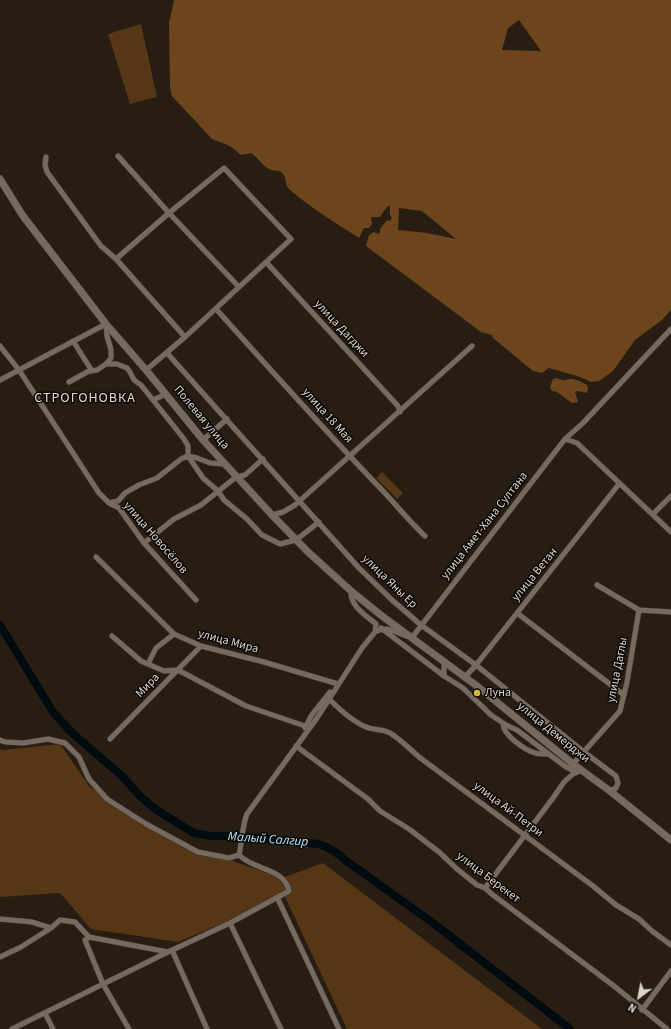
<!DOCTYPE html>
<html>
<head>
<meta charset="utf-8">
<style>
	body { margin:0 }
	#map { position:relative; width:671px; height:1029px; overflow:hidden; background:#271d13; font-family:"Source Sans 3",sans-serif }
	canvas { display:block }
	.north { position:absolute; left:619px; top:977px; width:40px; height:40px; -webkit-text-stroke:3px #0c0805; paint-order:stroke; rotate:212deg; font-size:11px; font-weight:700; line-height:16px; text-align:center; color:#dbd3cd }
	.north::after { content:''; display:block; margin:auto; width:14px; height:18px; background:#dbd3cd; clip-path:polygon(50% 0,100% 100%,50% 72%,0 100%) }
</style>
</head>
<body>
<div id="map">
<canvas width="671" height="1029"></canvas>
<div class="north">N</div>
</div>
<script>
const ctx = document.querySelector('canvas').getContext('2d');
ctx.lineJoin = 'round';
function paint(path, color) {
  ctx.fillStyle = color;
  ctx.fill(path, 'evenodd');
}
function stroke(path, color, width, dash) {
  ctx.strokeStyle = color;
  ctx.lineWidth = width;
  ctx.lineCap = dash ? 'butt' : 'round';
  ctx.setLineDash(dash || []);
  ctx.stroke(path);
}
function write(font, color, halo, rows, align = 'center') {
  ctx.font = font + ' "Source Sans 3",sans-serif';
  ctx.lineWidth = 3;
  ctx.setLineDash([]);
  ctx.textBaseline = 'middle';
  ctx.strokeStyle = halo;
  ctx.fillStyle = color;
  for (const [text, x, y, turn = 0] of rows) {
    ctx.save();
    ctx.translate(x, y);
    ctx.rotate((+turn || 0) * Math.PI / 180);
    ctx.textAlign = isNaN(turn) ? turn : align;
    if (halo) ctx.strokeText(text, 0, 0);
    ctx.fillText(text, 0, 0);
    ctx.restore();
  }
}
const green = new Path2D(`
	M141 24 157 97 130 104 108 34Z
	M382 472 403 493 397 499 376 478Z
	M60 744 90 787 191 847 282 878 323 863 542 1029H347L285 897 178 942 91 929 60 893 0 897V749L3 750Z`);
const forest = new Path2D(`
	M174 0H671V310L663 319 635 340 613 371 599 381 591 382 580 377 549 368 542 373 533 371 493 338 492 335 481 332 366 246 369 235 374 232 378 234 380 233V229L387 220 390 221 392 218 390 215V205L386 208 380 217H371L372 224 369 228H364L359 238C336 223 311 208 290 190 285 186 287 179 283 174 279 169 273 172 269 169 261 165 258 157 251 153L241 155 230 146 212 139 172 96 170 87 169 23ZM519 20 541 51 502 50 508 28ZM399 208 422 211 456 239 427 233 398 230Z
	M556 378C566 382 564 379 572 379 577 379 583 383 587 385L588 389 587 393 578 391 575 392 578 402 572 403 557 392 552 391 550 387 553 379Z`);
const river = new Path2D(`
	M0 625 53 712 71 732 122 776 141 797 155 809 194 833 210 836H238L319 844C330 848 337 852 345 860L433 923 570 1029`);
const street = new Path2D(`
	M118 156 169 213 239 287
	M46 157 45 165 47 172 101 246 116 259
	M266 262 398 406 400 412
	M216 309C271 370 326 432 383 491 397 506 410 522 425 536
	M73 341 92 371
	M0 346 19 370 99 493 109 503 119 508 144 543 196 600
	M167 353 359 568 392 600 421 625 476 665 584 752 616 776 618 783 616 788 610 791
	M106 364H117L127 368 130 372 134 380 141 385 153 400 184 439 188 446V456L203 478 218 491 224 500 247 519 262 535 280 544 296 540 319 522
	M146 370 185 337 291 239 224 168 169 213 116 259 185 337
	M0 380 106 324 107 336 111 350V358L106 364 97 370 89 371 69 382
	M153 400 166 394
	M565 439 577 443 671 532
	M203 440 227 419
	M109 503 118 501 125 493 139 485 157 478 181 459 188 456 197 458 210 463 224 464
	M653 514 671 496
	M272 515 283 512 295 505 472 346
	M144 543 174 519 201 505 236 477 245 475 263 459
	M96 557 174 634 201 646 264 662 338 684
	M597 585 639 610 671 612
	M517 613 624 695
	M381 628 444 676 463 688 491 715 506 725 517 730 566 767 576 772
	M375 632C393 622 402 641 414 635L565 439 583 423 671 329
	M112 636 141 661 164 671 178 670 246 706 305 726
	M148 664 156 648 174 634
	M444 676V662
	M465 677 476 665 619 484
	M329 699C338 708 356 724 369 728 376 730 383 729 390 733 400 739 410 749 419 757L593 886 616 905 639 919 652 931 671 945
	M503 724C503 735 525 750 535 753 539 754 544 754 548 754
	M305 728 311 716 330 692
	M110 739 201 646
	M0 740 5 742 23 743 48 739 65 743 79 757 89 779 107 799 146 824 198 852 229 858 239 855
	M296 746 368 799 380 811 409 829 439 852 457 869 477 885 485 888 493 895 614 986 667 1029
	M573 764 620 711 627 682 639 610
	M239 855C242 842 242 826 247 814L317 718 362 648 375 632 376 624C365 615 350 606 351 591
	M485 888 553 798 564 782 573 774 578 772
	M277 897 339 1029
	M0 919 32 922 51 928 60 920 75 922 89 937 168 952
	M230 923 281 1029
	M89 937 85 940 103 984 129 1029
	M172 950 207 1029
	M0 957 21 947 51 928
	M642 1010 671 971
	M45 1013 53 1029
	M12 1029 168 952 230 923 289 891C285 868 253 870 239 855`);
const secondary = new Path2D(`
	M0 179 23 216 106 324 146 370 203 440 272 515 307 551 351 591 382 616 477 686 573 764 610 791 671 840`);
const markers = [
	[477,693,4,"#d4b635"]
];
const streetNames = [
	["улица Дагджи",341,329,47],
	["улица 18 Мая",327,416,48],
	["Полевая улица",201,418,50],
	["улица Амет-Хана Султана",485,526,-52],
	["улица Новосёлов",155,538,49],
	["улица Ветан",535,575,-51],
	["улица Яны Ер",389,582,44],
	["улица Мира",228,642,15],
	["улица Даглы",618,670,-79],
	["Мира",148,686,-46],
	["улица Демерджи",553,733,39],
	["улица Ай-Петри",508,810,37],
	["улица Берекет",488,878,37]
];
const poiNames = [
	["Луна",485,693]
];
const waterNames = [
	["Малый Салгир",268,840,4]
];
const quarterNames = [
	["СТРОГОНОВКА",85,399]
];
paint(green, '#553615');
paint(forest, '#6d451c');
stroke(river, '#000b10', 8);
stroke(street, '#413833', 6);
stroke(secondary, '#413833', 8);
stroke(street, '#76695e', 5);
stroke(secondary, '#76695e', 7);
for (const [x, y, r, color] of markers) {
  const dot = new Path2D();
  dot.arc(x, y, r, 0, 2 * Math.PI);
  ctx.fillStyle = color;
  ctx.fill(dot);
  stroke(dot, '#0c0805', 1.5);
}
write('12px', '#dbd3cd', '#0c0805', streetNames);
write('12px', '#dbd3cd', '#0c0805', poiNames, 'left');
write('italic 13px', '#b1ebfd', '#0c0805', waterNames);
ctx.letterSpacing = '1px';
write('14px', '#e5d6ca', '#0c0805', quarterNames);
ctx.letterSpacing = '0px';
</script>
</body>
</html>
